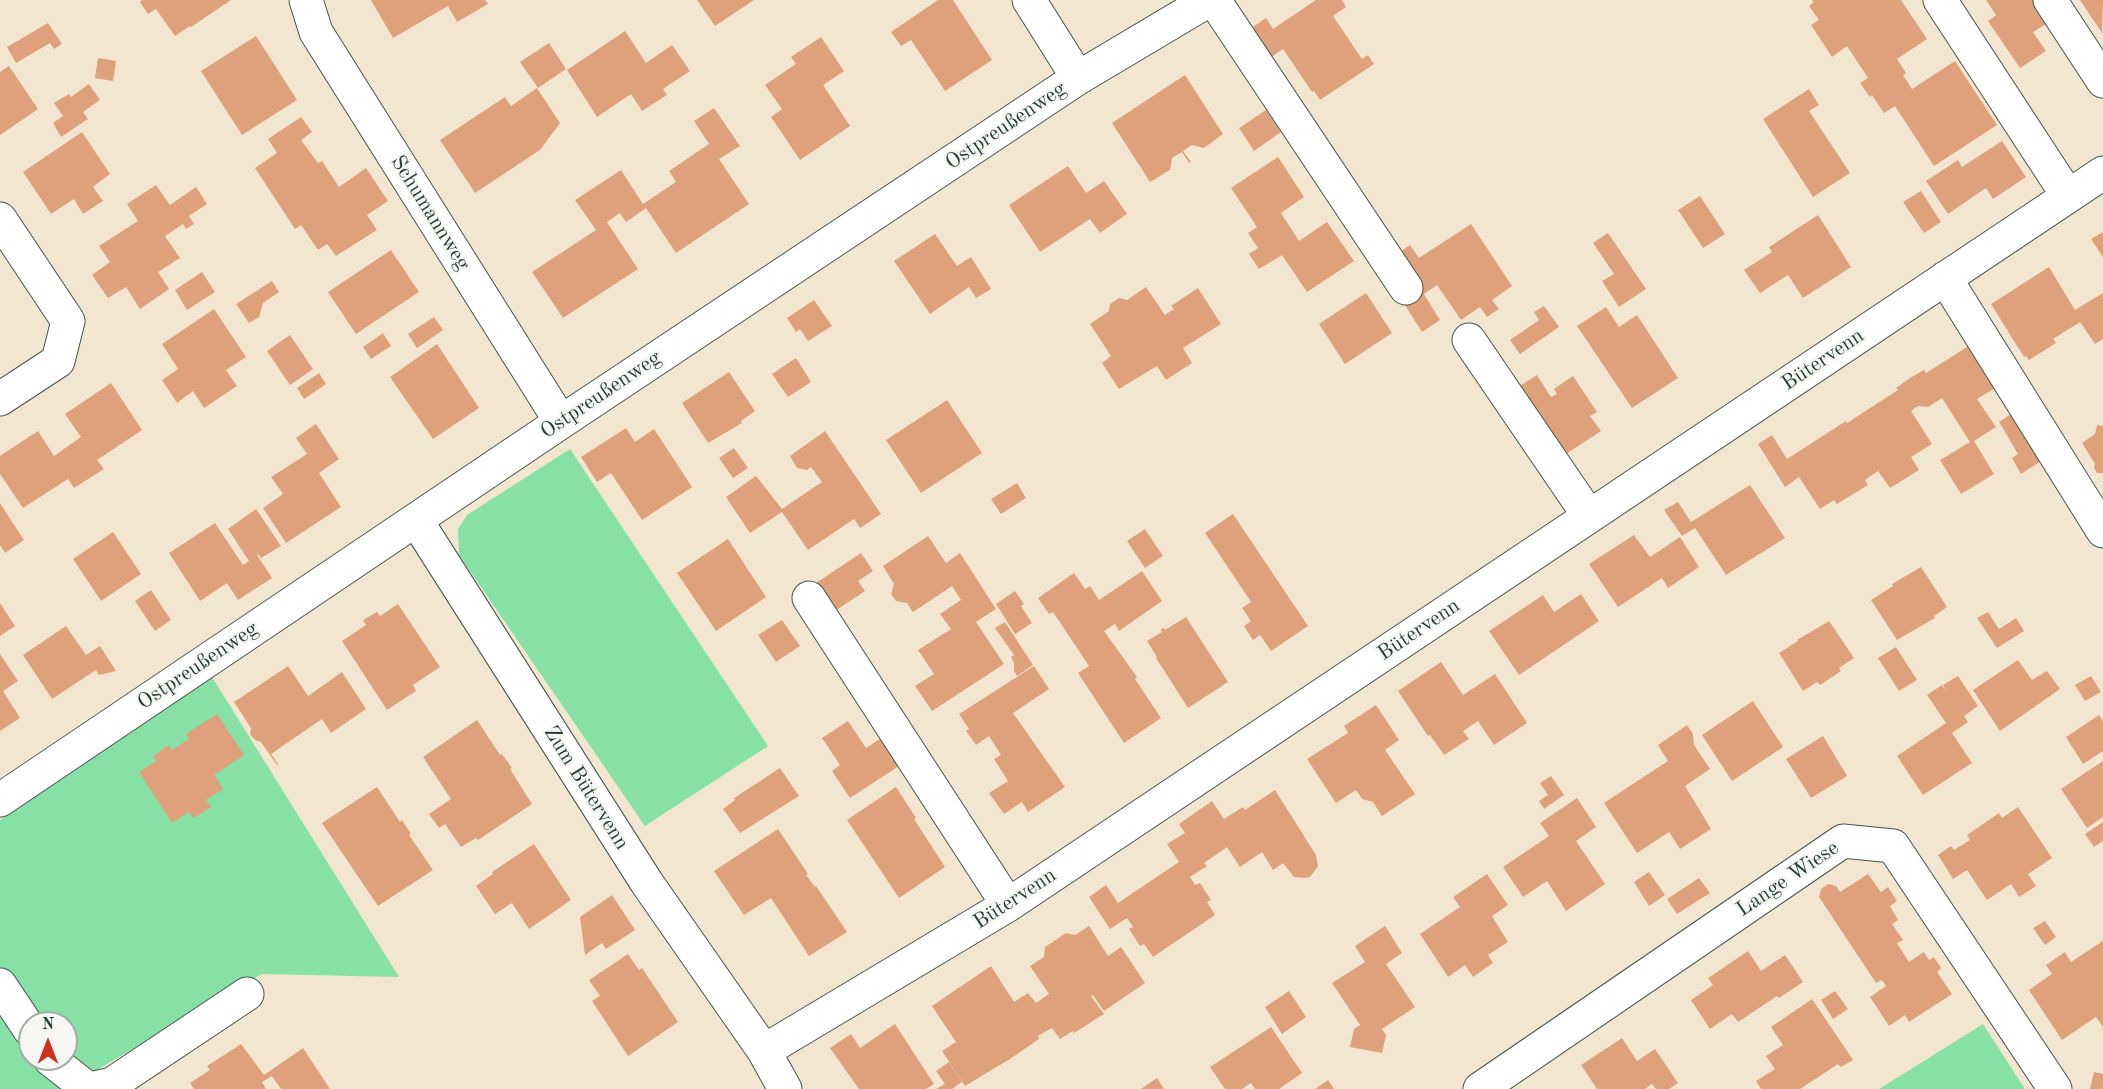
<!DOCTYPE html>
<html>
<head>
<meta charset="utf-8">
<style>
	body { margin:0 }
	#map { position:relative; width:2103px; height:1089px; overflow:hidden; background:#f3e6d1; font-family:"Old Standard TT",serif }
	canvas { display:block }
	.north { position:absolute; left:18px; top:1011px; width:60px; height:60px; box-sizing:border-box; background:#f6f6f2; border:2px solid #a0aca6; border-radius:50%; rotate:0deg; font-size:16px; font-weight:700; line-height:24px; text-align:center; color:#1f3d34 }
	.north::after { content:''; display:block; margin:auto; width:21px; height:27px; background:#c8321e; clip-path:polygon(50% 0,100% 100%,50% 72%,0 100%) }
</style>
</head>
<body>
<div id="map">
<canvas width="2103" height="1089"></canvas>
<div class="north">N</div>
</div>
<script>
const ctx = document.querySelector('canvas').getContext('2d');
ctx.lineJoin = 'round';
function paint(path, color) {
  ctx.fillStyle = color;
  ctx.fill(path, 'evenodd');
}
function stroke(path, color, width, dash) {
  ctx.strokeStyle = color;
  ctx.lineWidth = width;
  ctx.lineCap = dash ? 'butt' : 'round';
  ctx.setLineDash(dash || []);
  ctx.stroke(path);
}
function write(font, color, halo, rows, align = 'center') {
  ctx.font = font + ' "Old Standard TT",serif';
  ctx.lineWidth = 5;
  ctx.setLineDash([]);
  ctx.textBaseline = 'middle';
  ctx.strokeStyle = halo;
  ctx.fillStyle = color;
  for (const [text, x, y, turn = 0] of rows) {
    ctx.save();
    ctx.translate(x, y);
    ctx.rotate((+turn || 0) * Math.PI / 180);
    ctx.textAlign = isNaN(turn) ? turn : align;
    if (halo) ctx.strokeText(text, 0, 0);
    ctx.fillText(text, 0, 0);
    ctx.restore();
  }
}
const green = new Path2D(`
	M570 449 768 746 645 826 459 555 458 529 467 515Z
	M212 677 399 977 262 974 64 1089H0V820ZM30 1023H66V1059H30Z
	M1983 1024 2025 1089H1879Z`);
const building = new Path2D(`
	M142 0H231L191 27 190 26 175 36 156 9 148 14 140 2Z
	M371 0H485L488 4 457 22 448 6 393 38Z
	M697 0H754L715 26Z
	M938 0H953L992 60 945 91 911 40 901 46 891 32Z
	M1316 0H1342L1346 7 1333 16 1362 59 1368 55 1374 64 1320 100 1314 91 1312 92 1283 49 1270 58 1250 29 1266 18 1273 29Z
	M1812 0H1901L1927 39 1897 59 1906 73 1903 75 1912 89 1955 61 1997 125 1934 166 1895 106 1884 113 1872 95 1870 97 1860 83 1868 78 1847 46 1832 57 1811 25 1819 20 1809 6 1814 2Z
	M1986 0H2033L2048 23 2033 32 2046 51 2020 68 1988 21 1996 15Z
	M2080 0H2103L2102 33Z
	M48 23 62 44 54 49 50 43 16 63 7 47Z
	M625 31 646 63 672 45 690 71 663 89 667 95 642 111 631 94 597 117 567 70Z
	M256 36 297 100 242 135 201 71Z
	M821 37 844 71 823 85 850 126 800 160 771 117 782 109 765 85 796 64 791 57Z
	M549 43 566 69 538 88 520 62Z
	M98 58 116 61 113 81 95 78Z
	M9 66 38 109 0 135V72Z
	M1185 75 1223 134 1204 148 1192 145 1183 151 1191 162 1189 163 1182 152 1172 158 1170 170 1150 182 1112 123Z
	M89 84 100 100 83 112 88 119 61 137 53 123 63 116 54 103 69 94 71 97Z
	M537 88 560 123 540 150 475 193 440 140 505 97 511 106Z
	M1809 89 1819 105 1809 111 1850 173 1813 197 1763 119Z
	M714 108 740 146 719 159 749 204 676 253 646 208 626 222 620 213 607 222 638 269 563 318 532 272 596 230 575 200 621 170 643 204 676 182 669 171 709 144 694 121Z
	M1266 110 1281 132 1254 151 1239 128Z
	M301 117 312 132 301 140 318 163 322 161 339 187 366 168 388 201 367 215 377 230 336 256 327 244 318 250 301 225 295 229 255 168 277 153 268 139Z
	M82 132 110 174 93 187 103 201 83 214 74 199 51 214 23 172Z
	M2002 141 2026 177 1993 199 1986 188 1948 214 1926 181 1958 160 1962 167Z
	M1278 157 1304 197 1281 213 1299 241 1327 222 1354 261 1307 292 1282 255 1259 269 1249 254 1258 248 1248 233 1257 227 1231 188Z
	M1068 166 1086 193 1104 181 1127 214 1100 233 1090 219 1040 252 1009 205Z
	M156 185 170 205 196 187 207 204 189 216 194 224 186 229 183 224 165 236 180 258 158 272 169 289 140 309 126 287 108 298 92 275 110 262 99 246 138 221 127 204Z
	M1921 191 1941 222 1924 233 1903 202Z
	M1700 196 1725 234 1703 248 1678 210Z
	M1818 215 1851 267 1803 298 1788 275 1760 293 1744 270 1772 252 1769 247Z
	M1471 224 1512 286 1492 300 1499 309 1487 317 1480 307 1461 320 1437 285 1424 294 1440 320 1422 332 1403 302 1397 254 1410 245 1419 258Z
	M2103 232V257L2091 239Z
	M1608 233 1646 289 1619 307 1602 281 1614 274 1593 243Z
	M935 234 957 266 971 257 991 289 976 298 969 287 930 314 894 261Z
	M391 250 419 292 356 334 328 292Z
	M2049 267 2075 310 2103 293V339L2095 344 2080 322 2053 339 2056 343 2029 360 2026 356 2024 357 1991 304Z
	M202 272 215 292 187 310 175 290Z
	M272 281 279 292 263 303 259 317 249 323 236 304Z
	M1146 287 1165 315 1174 309 1171 306 1198 288 1221 324 1183 348 1192 363 1166 380 1157 366 1119 389 1102 363 1111 356 1090 324 1109 311 1110 304 1119 298 1127 300Z
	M1366 293 1392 333 1345 364 1319 324Z
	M814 300 832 326 808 341 800 329 796 332 787 318Z
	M1544 306 1559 327 1520 354 1510 340 1539 320 1534 312Z
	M1606 307 1619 327 1637 315 1678 378 1632 408 1577 326Z
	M214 309 246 357 226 370 237 386 204 408 193 391 177 403 162 380 178 369 162 344Z
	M434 317 443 330 417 348 408 334Z
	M383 333 391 346 371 359 363 347Z
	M290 335 313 369 290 385 267 351Z
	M1975 342 2002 384 1977 399 1996 427 1974 441 1994 474 1961 494 1940 460 1970 442 1942 398 1928 407 1918 406 1911 411 1932 444 1911 457 1919 470 1890 488 1878 471 1865 480 1868 485 1837 504 1834 500 1820 509 1799 477 1785 487 1758 444 1772 435 1787 459 1846 421 1847 423 1898 390 1896 388 1910 378 1924 370 1926 373Z
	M437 344 479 408 433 439 390 377Z
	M796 358 811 382 788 397 772 374Z
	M729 372 755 411 741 421 742 423 708 443 682 403Z
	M319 373 326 384 304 399 297 388Z
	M1537 375 1551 397 1557 394 1554 389 1573 376 1597 412 1590 416 1601 431 1560 458 1515 389Z
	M111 383 142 430 97 460 104 469 74 488 68 479 23 508 0 474V456L38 431 54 456 81 437 65 414Z
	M947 400 982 453 921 493 886 440Z
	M2017 410 2046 458 2021 474 2012 458 2018 454 1999 422Z
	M316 424 339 459 319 473 341 507 286 543 263 508 283 494 271 477 307 454 296 438Z
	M2097 425 2103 426V473H2097L2094 468 2095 464 2082 443 2095 434Z
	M626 428 635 442 654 429 692 487 642 520 611 473 597 482 581 457Z
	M825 431 881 514 860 528 854 519 808 550 782 512 750 533 726 497 756 476 782 509 822 482 811 467 807 470 797 468 790 456Z
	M734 448 748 468 733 478 719 458Z
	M1017 483 1026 498 1001 514 991 499Z
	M1750 485 1785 538 1726 575 1695 528 1682 536 1664 510 1678 502 1691 522Z
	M0 503 24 540 5 553 0 545Z
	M256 509 281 546 261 558 258 554 257 555 272 578 238 600 227 583 200 601 169 553 215 523 243 565 249 561 228 529Z
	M1233 514 1308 626 1271 651 1260 635 1253 640 1244 626 1251 621 1242 608 1251 602 1205 533Z
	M1145 529 1163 556 1145 568 1127 541Z
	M113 532 141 574 101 601 73 559Z
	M1634 535 1650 557 1680 537 1699 567 1668 588 1662 578 1618 607 1589 564Z
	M928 536 946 563 960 553 996 609 976 622 1004 664 932 711 915 686 934 674 918 650 951 629 940 614 961 600 952 586 913 612 907 603 896 601 891 594 894 584 883 566Z
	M728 539 766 597 716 631 677 573Z
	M861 553 873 571 858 581 865 591 835 611 816 583Z
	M1921 567 1947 607 1934 616 1935 618 1897 640 1871 600 1893 586 1892 584Z
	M1142 571 1162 601 1119 631 1115 624 1104 631 1137 677 1135 679 1161 718 1124 743 1078 673 1089 666 1053 612 1049 614 1038 598 1074 573 1085 589 1090 586 1099 600Z
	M151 590 171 620 155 631 135 601Z
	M1015 591 1024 604 1021 606 1032 623 1015 634 996 604Z
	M1581 594 1599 621 1519 675 1489 631 1543 595 1554 612Z
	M0 603 15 626 0 636Z
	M398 604 440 667 413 685 416 691 387 710 342 641 366 625 363 620 377 612 380 616Z
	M1988 612 1999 629 2016 618 2024 631 1997 648 1977 618Z
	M1186 617 1228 682 1188 708 1156 658 1157 657 1147 641 1162 632 1160 630 1164 628 1165 630Z
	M782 620 800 646 776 662 758 635Z
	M1829 621 1854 658 1839 668 1841 671 1820 685 1817 682 1803 691 1779 653 1798 641 1797 640Z
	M1005 622 1033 665 1017 676 1014 671V663L1011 657 1014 655 995 628Z
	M66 626 86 655 100 646 116 671 99 675 96 670 52 699 23 655Z
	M1896 647 1917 680 1899 691 1878 658Z
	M0 654 18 681 3 691 20 718 0 731Z
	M2018 660 2032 680 2047 671 2060 689 2000 731 1973 690Z
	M1441 662 1463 695 1495 674 1527 723 1494 745 1478 721 1463 731 1469 739 1444 755 1430 735 1428 736 1398 691Z
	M288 666 308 696 342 672 366 709 331 733 322 719 271 754 278 764 277 765 261 742 255 740 250 734 251 728 234 702Z
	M1034 666 1049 689 1013 713 1065 787 1028 812 1022 802 1004 814 989 793 1008 781 994 759 1001 755 989 736 976 745 966 731 969 729 959 714Z
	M1958 676 1978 706 1964 716 1968 722 1952 733 1972 763 1923 795 1897 756 1946 723 1927 695 1942 685 1947 692 1943 685Z
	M2091 676 2101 692 2085 701 2075 685Z
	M1753 701 1783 747 1732 781 1702 735Z
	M1376 705 1399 740 1385 750 1415 794 1382 816 1373 802 1362 799 1356 790 1336 803 1307 759 1348 733 1344 726Z
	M217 714 244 755 214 775 223 789 206 800 211 807 194 818 189 812 172 823 139 772 156 761 153 756 169 745 172 750 189 739 186 734Z
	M2099 715 2103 721V751L2083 764 2066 737Z
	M477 720 500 755 502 754 512 768 510 769 532 804 478 840 476 838 461 847 445 824 439 828 429 814 451 799 423 757Z
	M848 721 866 748 883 737 902 764 850 798 832 771 840 765 822 738Z
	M1687 725 1693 734 1694 745 1710 769 1685 786 1711 829 1680 849 1669 832 1637 853 1604 803 1668 761 1658 745Z
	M1823 736 1847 776 1811 798 1786 759Z
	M2103 761V817L2087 828 2061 789Z
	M780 768 799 796 740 833 723 809 735 800 734 798Z
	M1551 776 1564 795 1544 809 1539 801 1548 795 1540 783Z
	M377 787 400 822 402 820 411 834 409 835 433 870 378 906 322 823Z
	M896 787 916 818 914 819 945 867 899 898 847 820Z
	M1275 790 1316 855 1318 866 1310 877 1305 878 1294 877 1283 863 1273 870 1262 852 1240 867 1227 847 1204 863 1207 866 1190 877 1195 885 1200 883 1211 900 1207 902 1215 915 1153 957 1144 944 1140 946 1129 929 1133 927 1127 918 1110 929 1089 897 1106 885 1118 903 1179 862 1167 844 1185 833 1179 824 1212 801 1224 819 1243 807 1245 810Z
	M1577 798 1596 827 1576 841 1605 884 1566 911 1547 881 1523 897 1503 867 1549 836 1540 823Z
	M2018 807 2052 858 2028 874 2036 886 2027 892 2019 897 2011 884 1987 900 1967 870 1953 879 1938 855 1951 846 1954 850 1970 840 1967 835 1999 813 2002 818Z
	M2103 822V841L2094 847 2085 834Z
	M778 829 808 874 806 875 815 887 816 886 847 932 809 956 771 898 744 915 714 871Z
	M534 844 571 900 529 929 512 903 495 914 476 886 493 874 492 872Z
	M1649 872 1665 895 1649 906 1634 882Z
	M1487 874 1508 905 1492 916 1508 942 1488 955 1493 963 1473 977 1465 965 1448 977 1420 934 1460 907 1453 897Z
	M1868 874 1881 892 1888 887 1897 901 1890 906 1898 920 1892 924 1903 940 1897 943 1909 962 1924 952 1929 960 1934 957 1941 968 1937 972 1952 994 1909 1022 1905 1015 1889 1026 1870 997 1886 986 1882 980 1876 983 1819 897 1821 889 1828 884 1836 886 1840 892Z
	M1699 878 1710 893 1677 914 1667 899Z
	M612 895 635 930 606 949 602 943 585 955 580 917Z
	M2045 921 2056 937 2045 945 2033 928Z
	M1089 926 1108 956 1121 947 1145 983 1104 1011 1093 995 1091 996 1104 1014 1074 1033 1073 1031 1060 1039 1052 1028 1038 1036 1039 1039 1010 1059 965 1086 942 1051 956 1042 932 1006 991 966 1014 1002 1028 993 1036 1003 1049 994 1030 966 1044 957 1045 947 1066 933 1075 935Z
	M1385 926 1402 953 1386 964 1415 1007 1382 1029 1386 1035 1382 1053 1350 1047 1354 1029 1360 1025 1332 983 1365 962 1355 946Z
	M2103 941V1027L2096 1017 2062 1040 2029 990 2052 974 2046 965 2065 952 2071 962Z
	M1748 951 1761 971 1785 955 1803 982 1779 998 1777 996 1738 1022 1732 1014 1710 1029 1691 1000 1713 985 1708 978Z
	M628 954 639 970 642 968 678 1022 628 1056 592 1001 600 996 589 980Z
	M1289 991 1306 1017 1282 1034 1265 1007Z
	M1835 991 1848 1009 1833 1019 1821 1000Z
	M1812 999 1853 1060 1841 1067 1838 1064 1800 1089H1761L1756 1081 1775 1069 1766 1056 1783 1045 1771 1027Z
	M895 1024 934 1084 926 1089H859L830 1048 851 1034 860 1048Z
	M1271 1027 1302 1073 1279 1089H1255L1251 1083 1242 1089H1225L1210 1067Z
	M1622 1038 1637 1061 1655 1049 1678 1083 1669 1089H1656L1652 1084 1645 1089H1597L1581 1065Z
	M241 1044 264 1075 303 1048 330 1089H281L272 1076 262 1082 266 1089H194L190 1083 210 1070 207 1066Z
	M949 1062 962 1082 952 1089H936L945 1084 936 1071Z
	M2094 1072 2103 1074V1089H2090Z
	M1157 1078 1164 1089H1141Z
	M1328 1080 1334 1089H1315Z`);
const minor = new Path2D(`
	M306 0 316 32 561 422
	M1029 0 1078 78
	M1214 0 1406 288
	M1940 0 2068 196
	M2050 0 2103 81
	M0 219 68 321 58 361 0 399
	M1945 278 2103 531
	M1469 340 1589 516
	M416 520 647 883 764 1051 785 1089
	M809 598 1008 905
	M0 800 561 422 1078 78 1209 0
	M0 985 30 1030
	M764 1051 1008 905 2103 173
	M50 1059 88 1089
	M89 1089 112 1084 247 994
	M1480 1089 1843 841 1893 846 2055 1089`);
const streetNames = [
	["Ostpreußenweg",1006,126,-34],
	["Schumannweg",430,213,58],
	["Bütervenn",1823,360,-34],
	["Ostpreußenweg",601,395,-34],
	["Bütervenn",1419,630,-34],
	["Ostpreußenweg",198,666,-34],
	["Zum Bütervenn",586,788,58],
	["Lange Wiese",1788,879,-34],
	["Bütervenn",1015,899,-33]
];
paint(green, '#87e1a6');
paint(building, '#dfa17c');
stroke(minor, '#3f564c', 35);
stroke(minor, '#fff', 33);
write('21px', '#1f3d34', '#f6f6f2', streetNames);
</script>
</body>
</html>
